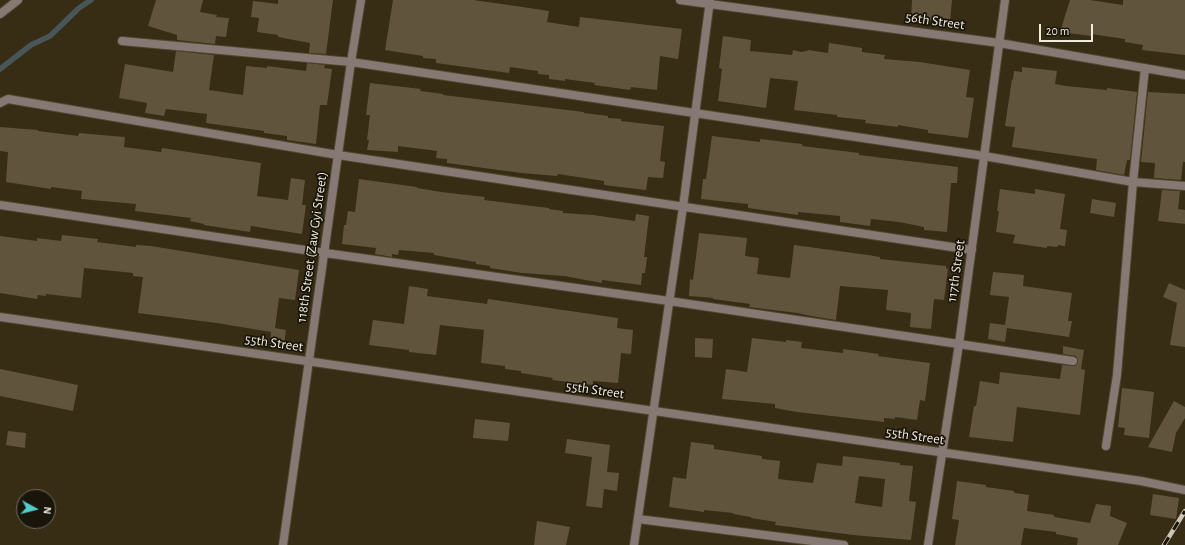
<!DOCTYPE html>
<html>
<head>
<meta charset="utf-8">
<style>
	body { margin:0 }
	#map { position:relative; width:1185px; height:545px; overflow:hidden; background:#372c14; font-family:"Alegreya Sans",sans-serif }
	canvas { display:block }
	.north { position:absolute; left:16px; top:489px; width:40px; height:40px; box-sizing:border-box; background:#1a150b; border:1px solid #706b5f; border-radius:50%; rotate:97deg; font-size:11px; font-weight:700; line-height:16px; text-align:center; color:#f1ebdd }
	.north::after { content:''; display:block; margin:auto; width:14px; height:18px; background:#52cdcd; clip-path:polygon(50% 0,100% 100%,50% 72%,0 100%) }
	.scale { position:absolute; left:1039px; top:24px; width:54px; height:18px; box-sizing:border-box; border:2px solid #f1ebdd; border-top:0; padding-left:5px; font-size:12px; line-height:14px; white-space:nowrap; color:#f1ebdd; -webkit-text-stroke:3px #1a150b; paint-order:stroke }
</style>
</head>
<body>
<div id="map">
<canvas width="1185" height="545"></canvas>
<div class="north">N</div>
<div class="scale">20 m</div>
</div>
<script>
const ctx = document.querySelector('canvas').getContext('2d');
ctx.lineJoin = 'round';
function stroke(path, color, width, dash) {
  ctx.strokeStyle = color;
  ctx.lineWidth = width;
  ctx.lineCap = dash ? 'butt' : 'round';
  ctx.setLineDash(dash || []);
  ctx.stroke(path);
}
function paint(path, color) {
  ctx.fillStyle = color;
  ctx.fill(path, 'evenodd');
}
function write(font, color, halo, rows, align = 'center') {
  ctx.font = font + ' "Alegreya Sans",sans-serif';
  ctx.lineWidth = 3.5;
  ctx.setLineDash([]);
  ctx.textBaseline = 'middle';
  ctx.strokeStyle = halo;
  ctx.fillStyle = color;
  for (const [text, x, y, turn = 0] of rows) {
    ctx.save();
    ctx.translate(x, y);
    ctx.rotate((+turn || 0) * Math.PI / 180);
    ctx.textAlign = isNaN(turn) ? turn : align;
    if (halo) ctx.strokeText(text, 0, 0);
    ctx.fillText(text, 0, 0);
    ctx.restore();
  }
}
const stream = new Path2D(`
	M0 69 31 45 50 36 79 8 91 0`);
const building = new Path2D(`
	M156 0H203L200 12 217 15 216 17 229 18 226 37 216 36 215 44 177 40V35L148 26Z
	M278 0H333L326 54 309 53 310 43 278 37V35L257 32 259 18 251 17 253 1 278 4Z
	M393 0H473L509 5 549 11 547 22 579 27 580 17 682 29 678 59 660 56 657 90 631 87 630 90 594 85 595 83 565 79V81L549 79V75L538 74V71L510 67 509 73 436 63V59L423 58V56L385 50Z
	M912 0H952L950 22 911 19Z
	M1070 0H1090L1123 5V0H1185V55L1142 50 1143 45 1125 42V39L1091 34V36L1060 32Z
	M723 36 751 40 750 51 792 55 793 50 801 52 807 51 808 50 828 53 829 43 862 48V52L885 55 884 59 920 62 970 70 966 97 974 98 968 138 928 133V130L898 125V127L865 123 866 120 837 117V115L794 110 798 81 770 78 766 108 718 101 722 69 719 68Z
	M176 51 214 55 209 90 243 95 246 66 267 68V66L306 71 307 63 325 65 324 68 332 69 327 105H320L316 144 287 140V136L264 133V131L206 123 207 114 166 109 164 116 145 113 147 103 119 98 125 64 173 72Z
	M1022 67 1057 71 1055 84 1066 86 1107 90V88L1137 92 1130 160H1127L1124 175 1096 170 1097 159 1012 147 1015 127 1005 126 1012 79 1013 80 1014 71 1022 72Z
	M370 83 421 89 420 91 443 94V95L584 112V113L608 116V118L621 119V121L664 126 660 161 665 162 663 178 648 177 646 190 604 185V181L558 174 557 176 521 173 447 163V159L436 158 437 151 398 146V152L367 150 369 140H367L370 115H366Z
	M1148 92 1185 94V162H1183L1181 180 1154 178 1155 163 1141 162Z
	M0 127 38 130V131L78 136 79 133 125 137 124 147 161 152 162 148 261 163 257 196 288 200 291 178 305 180 302 205H306L302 234 251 226 250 232 204 225V224L190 221 191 218 135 211 136 204 81 199 82 191 51 187V189L6 182 8 152 0 151Z
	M712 136 760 142V139L802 144V146L859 153V155L958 167 957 183H951L947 232 924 230V227L899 222 871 219 870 226 840 222V216L798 212V215L748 208V204L701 199 703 179H706Z
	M359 179 417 187V188L441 192 485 197 484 200 549 208V209L563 211V213L593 215 635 221 636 214 649 216 644 257H647L645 273H642L641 285 602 280V283L564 276 522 273 490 268V266L476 264V262L434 255V253L399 250 398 255 392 254V257L375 254 376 248 342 244 344 225H346L348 211 355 212Z
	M1000 189 1035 194V189L1065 194 1060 229 1067 230 1065 246 1058 245 1057 247 1047 246V248L1013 243 1015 235 996 232 999 211H997Z
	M1162 190 1180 191 1178 209 1185 210V224L1158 221Z
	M1092 199 1116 203 1114 217 1090 213Z
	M699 233 747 238 745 256 759 258 757 274 790 278 794 245 868 255 880 257V259L946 266V268L948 269 944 300 934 299 931 329 910 327 911 313 886 310 888 290 840 286 836 320 811 316 797 313 749 307 750 304 713 299V298L689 296 690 279 693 280Z
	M62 235 98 239 97 242 136 247V245L151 246 299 270 295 300 279 298 275 328 286 330 284 346 270 344 271 332 217 323 138 313 143 277 133 276V273L84 268 81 298 46 294V296L38 295 37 299 0 293V236L37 241V238L61 241Z
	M993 272 1024 275 1023 286 1072 293 1068 321H1072L1069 337 1007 328 1005 342 988 339 990 323 1005 325 1009 297 990 295Z
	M1169 283 1185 290V347L1170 345 1177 303 1163 297Z
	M409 286 428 289 427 296 487 304 488 299 618 318 617 328 633 330 631 354 621 353 618 383 593 381V385L552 380 553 378 521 373V371L505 369V366L481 363 484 330 440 325 436 355 409 352V350L369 345 373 320 404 324Z
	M695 338 713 339 712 358 695 357Z
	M752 338 786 342V340L802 342 801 348 843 353V349L879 354 878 356 930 363 925 401 920 400 917 420 895 417V419L884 418V422L797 412 775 408V404L722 399 726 369 747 372Z
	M1063 346 1084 350 1081 369 1085 370 1080 415 1017 407 1013 442 969 437 974 406H976L980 381 999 384 1000 372 1060 379 1062 365 1075 366 1078 361 1076 356 1063 354Z
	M0 369 78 385 73 411 0 396Z
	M1122 388 1154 392 1149 438 1124 435 1125 428 1118 427Z
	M1174 401 1185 407V418L1176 433 1172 452 1148 447Z
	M475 419 510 423 508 441 473 438Z
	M8 431 26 433 25 448 6 445Z
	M567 439 610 445 607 472 619 473 617 491 604 489 602 508 586 506 592 457 565 453Z
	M691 442 714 445V449L762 456V459L780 461 778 479 813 483 817 463 842 466 843 456 900 463V465L913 466 909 501 916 502 911 540 853 535 775 525 776 522 751 518V517L733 514V513L704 510V512L669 507 673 477 686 479ZM859 476 885 479 882 507 855 503Z
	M957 481 986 485V487L1014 491V493L1029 495 1027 511 1054 515V517L1090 523 1096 504 1111 506 1110 516 1127 523 1118 545H1077L1078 538 1056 534V532L1024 528 1021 545H955L959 520 952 519Z
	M1153 494 1179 498 1176 519 1150 515Z
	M537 521 570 527 566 545H534Z`);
const minor = new Path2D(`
	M680 0 999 43 1185 75
	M0 14 18 0
	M122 41 351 62 984 156 1133 182 1185 186
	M0 103 8 99 338 155 972 250
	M0 205 325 253 669 301 1073 361
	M0 317 1141 481 1185 490
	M1106 446 1117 375 1133 182 1145 68
	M638 519 844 545
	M283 545 351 62 361 0
	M634 545 683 207 710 0
	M928 545 959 344 1005 0`);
const rail = new Path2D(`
	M1164 545 1185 511`);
const streetNames = [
	["56th Street",935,21,8],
	["118th Street (Zaw Gyi Street)",312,247,-82],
	["117th Street",956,271,-82],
	["55th Street",274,343,8],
	["55th Street",595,390,8],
	["55th Street",915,436,8]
];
stroke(stream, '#485659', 5.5);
paint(building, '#60553c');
stroke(minor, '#514730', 10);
stroke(minor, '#867974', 8);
stroke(rail, '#ccc5b5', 4.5);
stroke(rail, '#1a150b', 3, [9]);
write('14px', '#f1ebdd', '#1a150b', streetNames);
</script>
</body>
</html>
